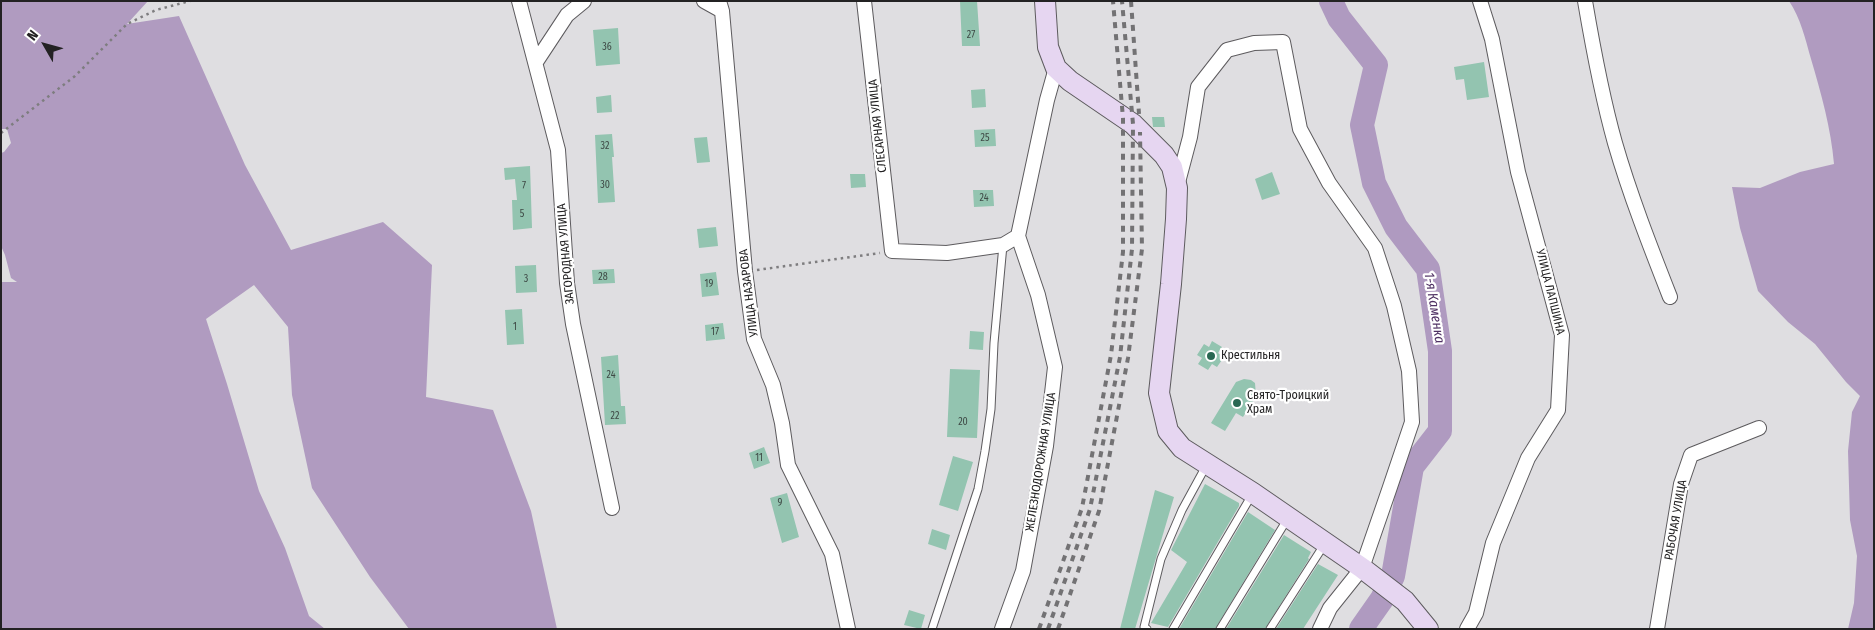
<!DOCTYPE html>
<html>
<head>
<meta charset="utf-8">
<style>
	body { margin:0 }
	#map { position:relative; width:1875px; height:630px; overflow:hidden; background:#dfdee1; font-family:"Fira Sans Condensed",sans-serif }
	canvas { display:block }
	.frame { position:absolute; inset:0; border:2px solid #232223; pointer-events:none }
	.north { position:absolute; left:20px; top:20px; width:50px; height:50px; -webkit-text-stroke:4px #fff; paint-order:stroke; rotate:308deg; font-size:14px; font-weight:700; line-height:20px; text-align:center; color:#232223 }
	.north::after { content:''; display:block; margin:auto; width:18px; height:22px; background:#232223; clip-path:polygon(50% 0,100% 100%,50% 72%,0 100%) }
</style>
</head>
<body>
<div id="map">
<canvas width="1875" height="630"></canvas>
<div class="frame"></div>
<div class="north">N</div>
</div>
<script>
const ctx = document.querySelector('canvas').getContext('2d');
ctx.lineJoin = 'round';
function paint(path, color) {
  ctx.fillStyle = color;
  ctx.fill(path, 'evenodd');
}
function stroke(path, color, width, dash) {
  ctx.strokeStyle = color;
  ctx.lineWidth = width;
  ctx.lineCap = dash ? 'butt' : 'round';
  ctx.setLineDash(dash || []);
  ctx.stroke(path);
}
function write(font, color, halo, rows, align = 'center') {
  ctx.font = font + ' "Fira Sans Condensed",sans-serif';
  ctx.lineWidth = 4.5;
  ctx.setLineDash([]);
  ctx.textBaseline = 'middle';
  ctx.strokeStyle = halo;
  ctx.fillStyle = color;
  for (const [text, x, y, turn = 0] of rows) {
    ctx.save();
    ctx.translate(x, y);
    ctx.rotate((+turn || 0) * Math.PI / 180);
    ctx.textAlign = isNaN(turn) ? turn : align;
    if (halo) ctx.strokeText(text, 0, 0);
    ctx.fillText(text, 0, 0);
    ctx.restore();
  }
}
const forest = new Path2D(`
	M1 1H148L127 24 179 16 245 165 291 250 383 222 432 265 426 397 493 410 531 511 557 629H409L370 577 312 488 292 395 288 327 254 285 206 319 227 384 259 491 285 548 309 616 325 629H1V282H17L11 278 5 255 1 246V153L4 152 11 143 7 129H1Z
	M1789 1H1874V629H1848L1854 603 1857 556 1850 520 1848 451 1852 412 1860 396 1846 382 1815 344 1788 322 1758 291 1740 228 1732 187 1760 188 1800 172 1834 164C1831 128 1821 93 1811 59 1805 38 1801 19 1789 1Z`);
const river = new Path2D(`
	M1331 1 1339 18 1376 65 1362 125 1374 183 1396 227 1428 269 1440 351V431L1412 467 1393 576 1382 599 1361 629`);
const building = new Path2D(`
	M960 1H977L980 46H962Z
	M618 28 620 64 596 66 593 30Z
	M1484 62 1489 97 1467 100 1464 79 1456 80 1454 67Z
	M985 89 986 107 972 108 971 90Z
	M611 95 612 112 597 113 596 97Z
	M1152 117H1164L1165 127H1153Z
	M995 129 996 146 975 147 974 130Z
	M612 134 614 157H612L615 202 598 203 595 135Z
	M707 137 710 162 697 163 694 138Z
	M530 166 532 228 513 230 512 200H517L515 179 505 180 504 168Z
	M1272 172 1280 194 1262 200 1255 179Z
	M850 174H865L866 187 851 188Z
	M973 190H993L994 206 974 207Z
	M716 227 718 246 699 248 697 229Z
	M536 265 537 292 516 293 515 266Z
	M614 269 615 283 593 284 592 270Z
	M716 272 719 295 702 297 700 274Z
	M522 309 524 344 507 345 505 310Z
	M723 323 725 339 706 341 705 325Z
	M970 331 984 332 983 350 969 349Z
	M1212 341 1222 347 1218 353 1224 357 1217 367 1212 364 1208 370 1198 364 1202 358 1197 355 1204 344 1209 347Z
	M618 355 621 406H625L626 424 605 425 601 357Z
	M950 369 980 370 977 438 947 437Z
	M1244 379 1251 380 1255 383 1256 396 1243 417 1236 413 1225 431 1211 423 1236 382Z
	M764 447 770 463 754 469 749 453Z
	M953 456 973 462 958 511 939 505Z
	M1205 484 1239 503V506L1168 627 1151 623 1187 562 1171 550Z
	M1155 490 1174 497 1135 629H1120Z
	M787 493 799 537 782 543 770 498Z
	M1248 512 1275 530 1215 629H1179Z
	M932 529 950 535 946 550 928 544Z
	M1284 535 1311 552 1308 558 1309 559 1265 629H1226Z
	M1318 564 1338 575 1303 629H1276Z
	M909 610 925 615 921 629 904 625Z`);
const path = new Path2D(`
	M1 133 75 76 127 24 156 10 190 1
	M757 270 880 253`);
const lane = new Path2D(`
	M932 629 978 489 985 451 991 409 994 343 1003 245
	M1147 629 1144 627 1161 559 1182 510 1206 466
	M1173 629 1253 493
	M1220 629 1288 518
	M1270 629 1324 545`);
const street = new Path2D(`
	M519 1 558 150 567 283 573 324 612 508
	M704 1 722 11
	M719 1 722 11 745 271 754 339 773 385 782 423 788 465 832 554 848 629
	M864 1 892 251 947 253 1003 245 1018 236
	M1585 1C1593 48 1602 97 1615 143 1630 195 1650 246 1670 297
	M536 62 567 15 584 1
	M1177 186 1190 137 1198 87 1227 50 1254 43 1283 42 1300 129 1329 183 1375 248 1394 306 1409 371 1412 422 1389 490 1362 568 1330 608 1320 629
	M1002 629 1023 571 1046 446 1055 367 1038 295 1018 236 1047 100 1056 68
	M1467 629 1476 613 1493 543 1528 458 1558 410 1562 335 1518 172 1492 39 1480 1
	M1657 629 1681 484 1691 455 1759 428`);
const secondary = new Path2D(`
	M1045 1 1048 47 1056 68 1070 81 1133 124 1164 155 1172 167 1177 188 1176 219 1171 284 1159 393 1168 431 1182 448 1253 493 1362 568 1405 601 1428 629`);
const rail = new Path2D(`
	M1131 1 1139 114
	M1039 629 1082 508 1111 355 1123 252V118L1113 1
	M1048 629 1090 509 1120 357 1132 249 1133 124 1122 1
	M1058 629 1099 511 1128 358 1142 249 1140 132`);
const markers = [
	[1211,356,5,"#296752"],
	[1237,403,5,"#296752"]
];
const numberNames = [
	["27",971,35],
	["36",607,47],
	["25",985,138],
	["32",605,146],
	["30",605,185],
	["7",524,186],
	["24",984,198],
	["5",522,214],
	["28",603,277],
	["3",526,279],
	["19",709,284],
	["1",515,327],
	["17",715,332],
	["24",611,375],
	["22",615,416],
	["20",963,422],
	["11",759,458],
	["9",780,503]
];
const streetNames = [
	["СЛЕСАРНАЯ УЛИЦА",878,126,-96],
	["ЗАГОРОДНАЯ УЛИЦА",566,254,-95],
	["УЛИЦА ЛАПШИНА",1550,292,76],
	["УЛИЦА НАЗАРОВА",749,293,-97],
	["ЖЕЛЕЗНОДОРОЖНАЯ УЛИЦА",1041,462,-81],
	["РАБОЧАЯ УЛИЦА",1676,520,-80]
];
const poiNames = [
	["Крестильня",1221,356],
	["Свято-Троицкий",1247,396],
	["Храм",1247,410]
];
const waterNames = [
	["1-я Каменка",1434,308,81]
];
paint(forest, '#b09bc0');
stroke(river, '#af9ac0', 24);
paint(building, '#93c4b0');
stroke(lane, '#5d5b5e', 9);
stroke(street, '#5d5b5e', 16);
stroke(secondary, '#5d5b5e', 22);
stroke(path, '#7e7d7f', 2.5, [2.5, 4]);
stroke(lane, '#fff', 7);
stroke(street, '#fff', 14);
stroke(secondary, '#e6d6f1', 20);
stroke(rail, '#737274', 4, [6, 6]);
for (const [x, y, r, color] of markers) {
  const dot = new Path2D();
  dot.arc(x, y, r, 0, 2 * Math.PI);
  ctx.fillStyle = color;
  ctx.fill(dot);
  stroke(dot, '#fff', 2);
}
write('10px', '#3f4a46', null, numberNames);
write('12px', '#232223', '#fff', streetNames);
write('12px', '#232223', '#fff', poiNames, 'left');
write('italic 14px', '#4f3163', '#fff', waterNames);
</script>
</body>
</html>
